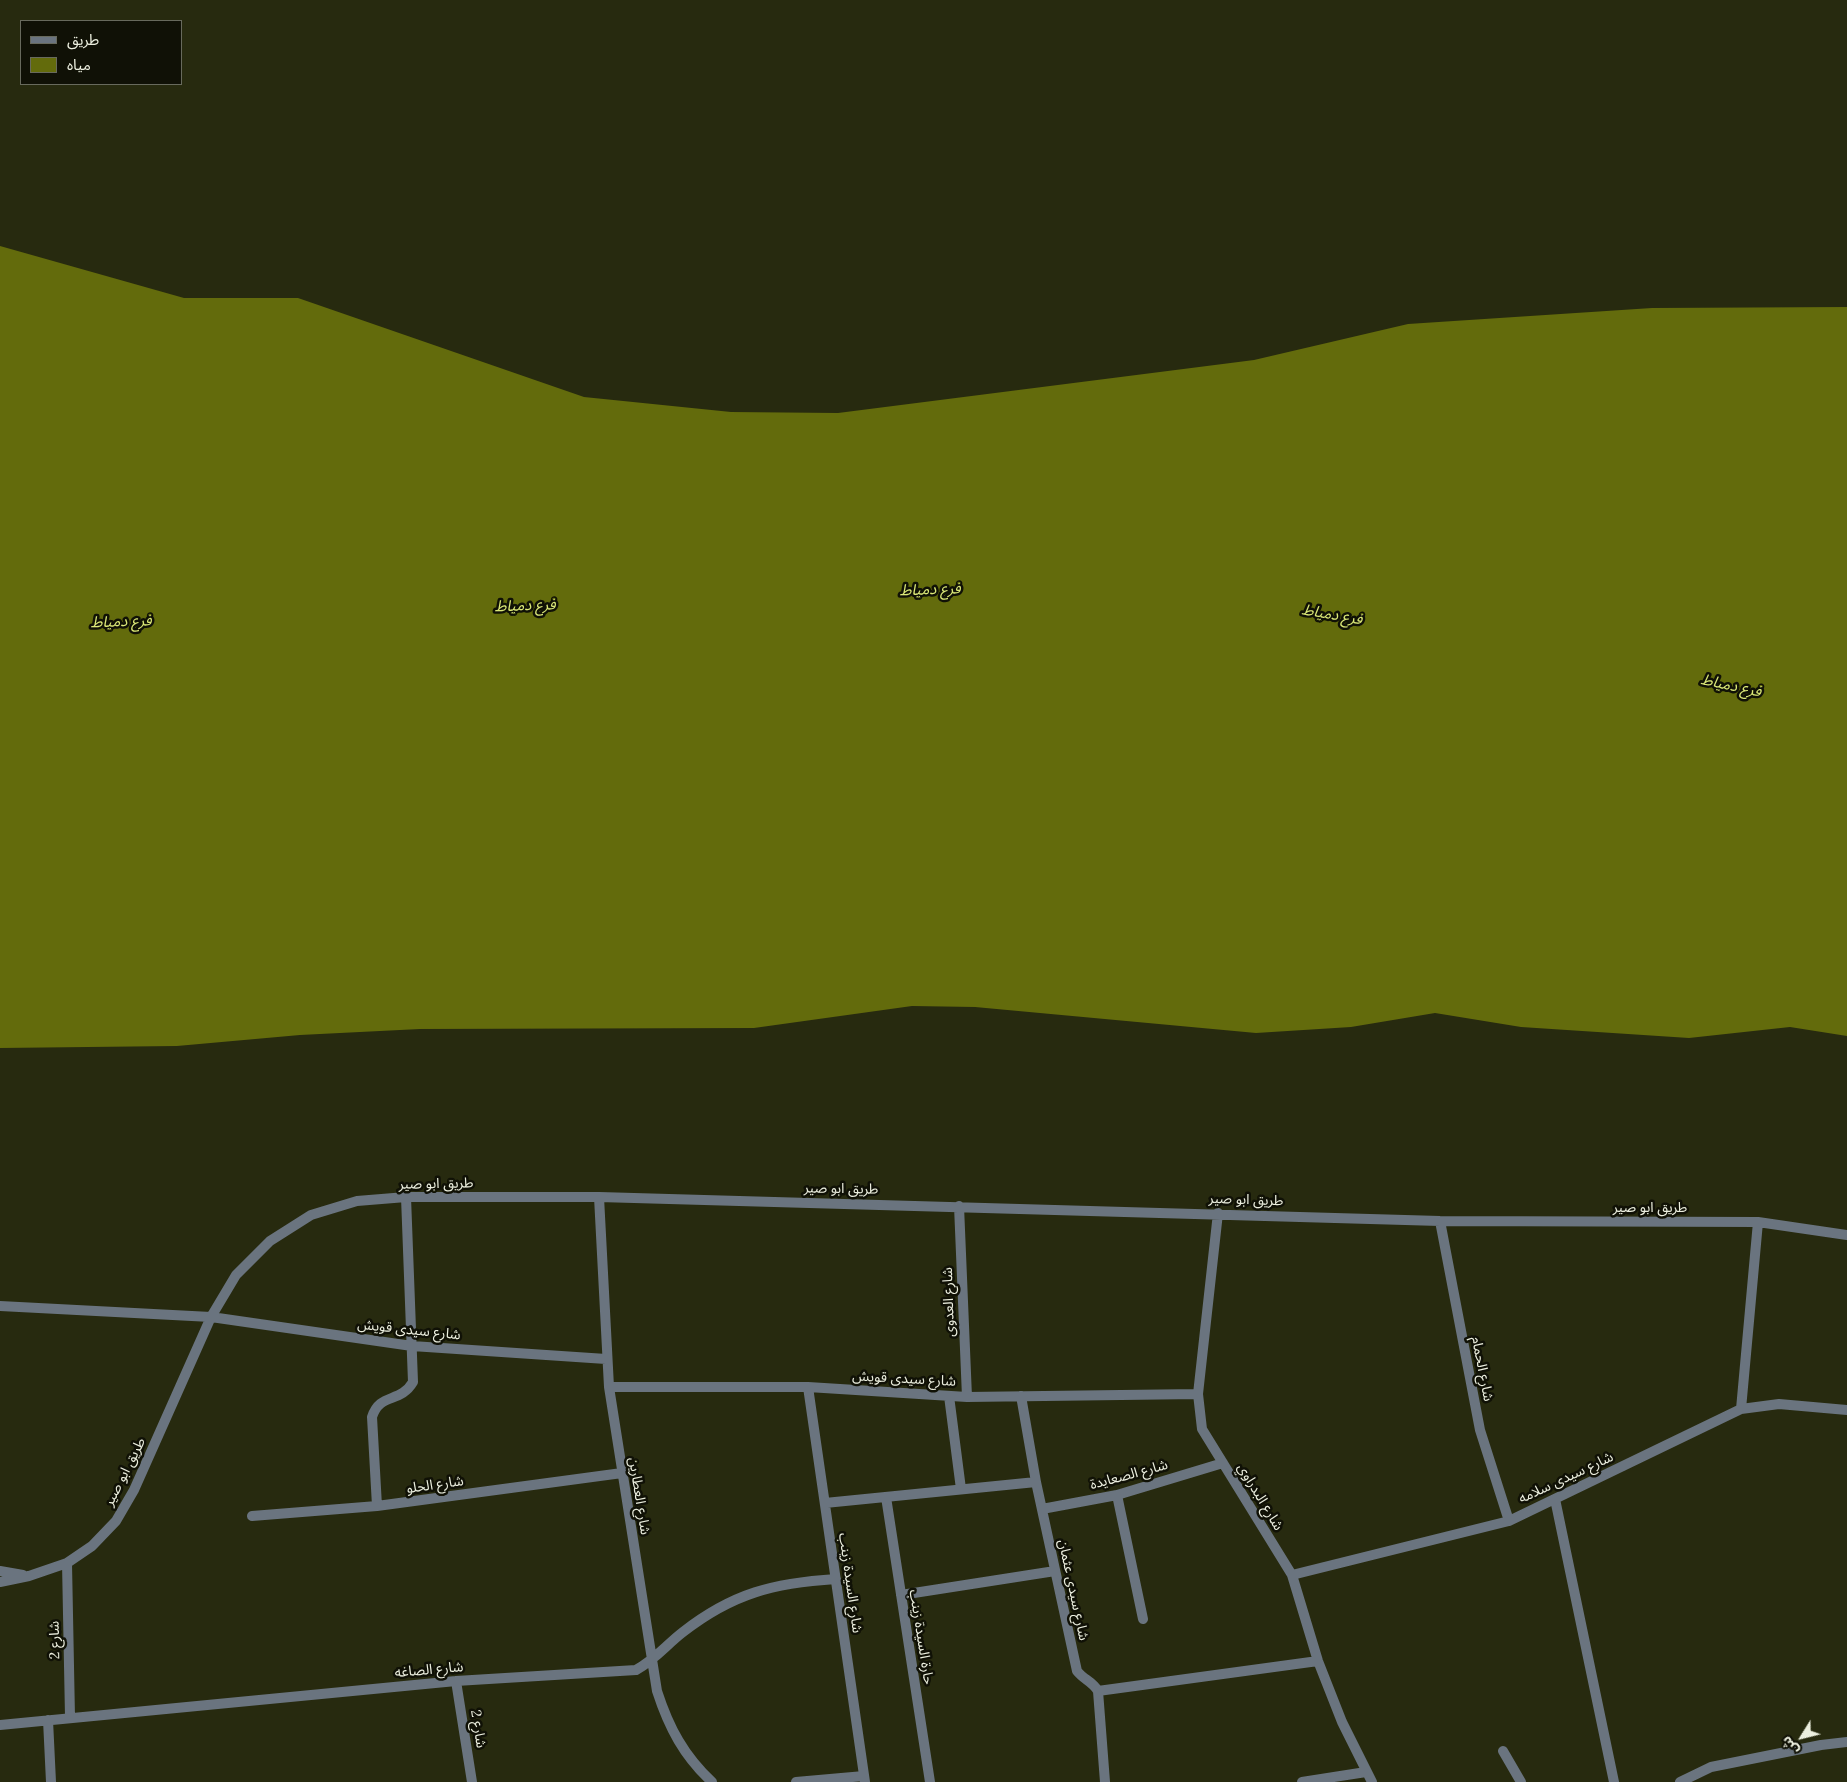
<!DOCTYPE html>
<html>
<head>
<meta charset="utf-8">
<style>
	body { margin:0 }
	#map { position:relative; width:1847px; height:1782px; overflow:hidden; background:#272a0f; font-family:Lora,"Noto Sans Arabic",serif }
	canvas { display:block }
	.legend { position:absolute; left:20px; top:20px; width:162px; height:65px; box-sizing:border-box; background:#101106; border:1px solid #686a5d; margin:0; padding:6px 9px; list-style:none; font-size:15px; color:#ecefdf }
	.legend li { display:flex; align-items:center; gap:10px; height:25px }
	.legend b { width:25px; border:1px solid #686a5d }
	.north { position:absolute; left:1777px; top:1712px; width:50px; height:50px; -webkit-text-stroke:4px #101106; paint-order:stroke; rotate:234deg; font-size:14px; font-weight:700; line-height:20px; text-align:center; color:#ecefdf }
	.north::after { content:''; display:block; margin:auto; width:18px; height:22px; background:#ecefdf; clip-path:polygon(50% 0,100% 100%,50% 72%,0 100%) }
</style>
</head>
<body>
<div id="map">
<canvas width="1847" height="1782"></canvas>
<ul class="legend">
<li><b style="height:6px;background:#6a747f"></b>طريق</li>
<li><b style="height:14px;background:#636b0c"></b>مياه</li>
</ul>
<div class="north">ش</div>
</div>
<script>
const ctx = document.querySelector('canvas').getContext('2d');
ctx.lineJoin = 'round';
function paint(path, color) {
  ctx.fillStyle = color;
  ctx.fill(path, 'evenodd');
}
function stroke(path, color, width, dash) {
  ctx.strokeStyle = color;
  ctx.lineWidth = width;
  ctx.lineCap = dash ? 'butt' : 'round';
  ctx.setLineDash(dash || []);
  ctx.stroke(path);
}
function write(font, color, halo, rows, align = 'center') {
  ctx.font = font + ' Lora,"Noto Sans Arabic",serif';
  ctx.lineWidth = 5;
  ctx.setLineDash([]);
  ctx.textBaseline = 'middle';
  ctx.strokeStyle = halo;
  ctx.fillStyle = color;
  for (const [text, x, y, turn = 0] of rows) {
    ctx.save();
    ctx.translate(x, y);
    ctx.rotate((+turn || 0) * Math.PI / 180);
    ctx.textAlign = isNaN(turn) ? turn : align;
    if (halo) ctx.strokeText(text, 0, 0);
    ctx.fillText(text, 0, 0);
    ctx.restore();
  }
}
const water = new Path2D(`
	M0 246 184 298H298L584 397 731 412 838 413 1254 360 1408 324 1652 308 1847 307V1036L1790 1027 1689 1038 1521 1027 1435 1013 1351 1027 1256 1033 975 1007 912 1006 754 1028 420 1029 300 1035 177 1046 0 1048Z`);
const street = new Path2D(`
	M599 1197 609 1387 657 1691C669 1728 684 1756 712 1782
	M959 1206 967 1397
	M1218 1213 1198 1394 1202 1429 1292 1575 1318 1661 1342 1722 1372 1782
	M1440 1221 1480 1430 1509 1521
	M0 1306 211 1317 412 1346 606 1359
	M609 1387H808L967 1397 1198 1394
	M808 1387 865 1782
	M949 1396 961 1489
	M1021 1396 1036 1482 1077 1671C1084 1680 1092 1681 1098 1691L1105 1782
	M1741 1409 1758 1222
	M1117 1495 1143 1619
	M886 1497 930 1782
	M1555 1499 1614 1782
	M825 1503 1036 1482
	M377 1506 372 1417C380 1392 400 1404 413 1382L406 1197
	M1042 1509 1117 1495 1223 1463
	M252 1516 377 1506 622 1473
	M67 1563 70 1717
	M0 1571 23 1575
	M1292 1575 1509 1521 1741 1409 1779 1404 1847 1410
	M0 1582 29 1576 67 1563 92 1546 116 1521 134 1490 211 1317 236 1275 270 1241 311 1215 357 1201 406 1197H599L1440 1221 1758 1222 1847 1235
	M901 1595 1055 1571
	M456 1681 472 1782
	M1098 1691 1318 1661
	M48 1720 51 1782
	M0 1725 456 1681 636 1670C656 1659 666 1645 683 1632 733 1593 774 1583 836 1579
	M1503 1751 1521 1782
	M796 1782 864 1776
	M1302 1782 1366 1772
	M1680 1782 1711 1767 1821 1745 1847 1742`);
const streetNames = [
	["طريق ابو صير",436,1184,-1],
	["طريق ابو صير",841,1189,1],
	["طريق ابو صير",1246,1200,2],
	["طريق ابو صير",1650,1208],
	["شارع العدوى",949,1302,-92],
	["شارع سيدى قويش",409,1330,6],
	["شارع الحمام",1482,1369,79],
	["شارع سيدى قويش",904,1379,3],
	["طريق ابو صير",125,1472,-63],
	["شارع الصعايدة",1129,1475,-15],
	["شارع سيدى سلامه",1566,1478,-25],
	["شارع الحلو",435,1485,-8],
	["شارع العطارين",639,1496,81],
	["شارع البدراوي",1260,1497,59],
	["شارع السيدة زينب",850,1583,82],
	["شارع سيدى عثمان",1073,1590,78],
	["حارة السيدة زينب",921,1637,81],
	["شارع 2",55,1640,-91],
	["شارع الصاغه",429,1670,-5],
	["شارع 2",478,1729,81]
];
const waterNames = [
	["فرع دمياط",930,590,-2],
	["فرع دمياط",525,606,-2],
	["فرع دمياط",1332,615,10],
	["فرع دمياط",121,622,-2],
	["فرع دمياط",1731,686,12]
];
paint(water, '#636b0c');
stroke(street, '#6a747f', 10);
write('14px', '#ecefdf', '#101106', streetNames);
write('italic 15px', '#dce978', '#101106', waterNames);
</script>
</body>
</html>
